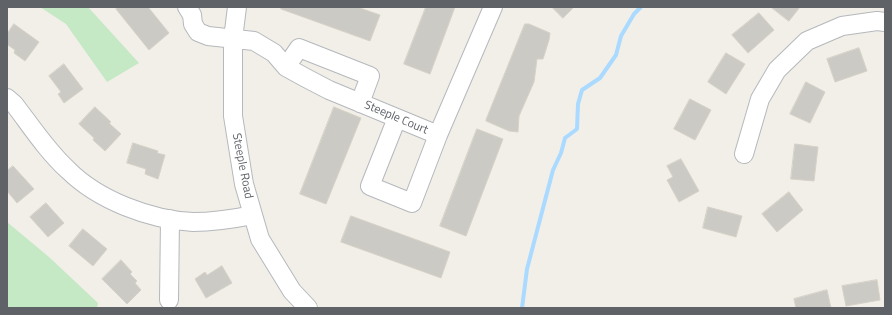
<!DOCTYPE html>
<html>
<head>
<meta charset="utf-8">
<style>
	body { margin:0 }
	#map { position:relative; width:892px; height:315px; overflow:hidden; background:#f1efe8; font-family:"Titillium Web",sans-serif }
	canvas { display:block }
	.frame { position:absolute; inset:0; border:8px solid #5f6368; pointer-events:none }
</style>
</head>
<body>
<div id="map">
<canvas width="892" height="315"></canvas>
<div class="frame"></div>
</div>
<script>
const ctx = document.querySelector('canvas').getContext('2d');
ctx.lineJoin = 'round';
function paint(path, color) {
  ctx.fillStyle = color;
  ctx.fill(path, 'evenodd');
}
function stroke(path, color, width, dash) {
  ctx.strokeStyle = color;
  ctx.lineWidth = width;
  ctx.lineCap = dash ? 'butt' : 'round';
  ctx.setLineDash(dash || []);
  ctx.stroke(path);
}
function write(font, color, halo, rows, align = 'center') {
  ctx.font = font + ' "Titillium Web",sans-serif';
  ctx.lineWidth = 3;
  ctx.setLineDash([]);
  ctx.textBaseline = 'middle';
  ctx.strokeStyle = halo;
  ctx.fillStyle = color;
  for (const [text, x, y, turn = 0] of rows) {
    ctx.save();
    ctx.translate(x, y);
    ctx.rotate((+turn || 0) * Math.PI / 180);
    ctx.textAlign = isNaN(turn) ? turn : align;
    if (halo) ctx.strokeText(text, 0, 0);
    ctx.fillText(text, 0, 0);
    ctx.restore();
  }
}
const green = new Path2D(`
	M40 7H88L139 63 107 82 66 24Z
	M7 222 49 257 98 303 97 308H7Z`);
const stream = new Path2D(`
	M522 308 527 269 553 170 561 153 565 138 577 129 578 104 582 90 600 78 616 55 621 36 634 14 641 7`);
const building = new Path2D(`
	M118 7H148L169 33 149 50 116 9Z
	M282 7H357L380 15 370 41 281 9Z
	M426 7H455L430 74 404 64Z
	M552 7H574L563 18Z
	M771 7H800L789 21Z
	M759 13 774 30 748 53 732 35Z
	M14 24 39 42 25 61 14 53 15 50 8 45V44L7 43V34Z
	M525 24H529L550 33 549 40 543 59H537L534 82 519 116 518 132 509 131 486 121V120Z
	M859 48 867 71 835 82 827 59Z
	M726 53 745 64 726 94 708 82Z
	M64 64 83 89 64 103 58 94 61 92 49 76Z
	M806 82 825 92 810 123 790 114Z
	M690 99 711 110 695 140 674 129Z
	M95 107 111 122 109 123 121 134 105 151 93 140 94 138 79 124Z
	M334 107 361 118 326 204 300 194Z
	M477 129 503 139 466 236 440 226Z
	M133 143 158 151 157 153 165 155 158 179 145 174 146 169 127 163Z
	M795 144 818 147 814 181 791 179Z
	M681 159 699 191 679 202 667 180 673 177 667 166Z
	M13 166 34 189 17 203 7 191V171Z
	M789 192 803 210 777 232 762 214Z
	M46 203 64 223 48 237 30 217Z
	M708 207 742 216 736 237 703 228Z
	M351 216 450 252 441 278 341 242Z
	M83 229 107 249 93 266 69 246Z
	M121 260 132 272 130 274 137 281 135 283 141 290 127 304 102 279Z
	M222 266 232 283 206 298 195 279 205 272 207 275Z
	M877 280 880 300 846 306 842 286Z
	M827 290 831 308H796L794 299Z`);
const minor = new Path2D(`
	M187 7 192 15 193 24 198 32 208 36 254 41 274 53 286 67 306 78 329 90 438 135 493 7
	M237 7 233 39V116L244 184 260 239 292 291 308 308
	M286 67 299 48 370 76 360 103
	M7 98 14 104C31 126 47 151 68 170 98 200 150 220 193 222 213 222 233 219 253 215
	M397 118 370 186 412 203 438 135
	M744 154 760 99 777 70 807 41 842 26 877 21 885 22
	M169 300 170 219`);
const streetNames = [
	["Steeple Court",396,118,23],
	["Steeple Road",242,166,79]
];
paint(green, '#c5e8c5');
stroke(stream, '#aadaff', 4);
paint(building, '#cccac5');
stroke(building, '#d6d1c6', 1);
stroke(minor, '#b5b8bc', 20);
stroke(minor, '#fff', 18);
write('12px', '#5f6368', '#fff', streetNames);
</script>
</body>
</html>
